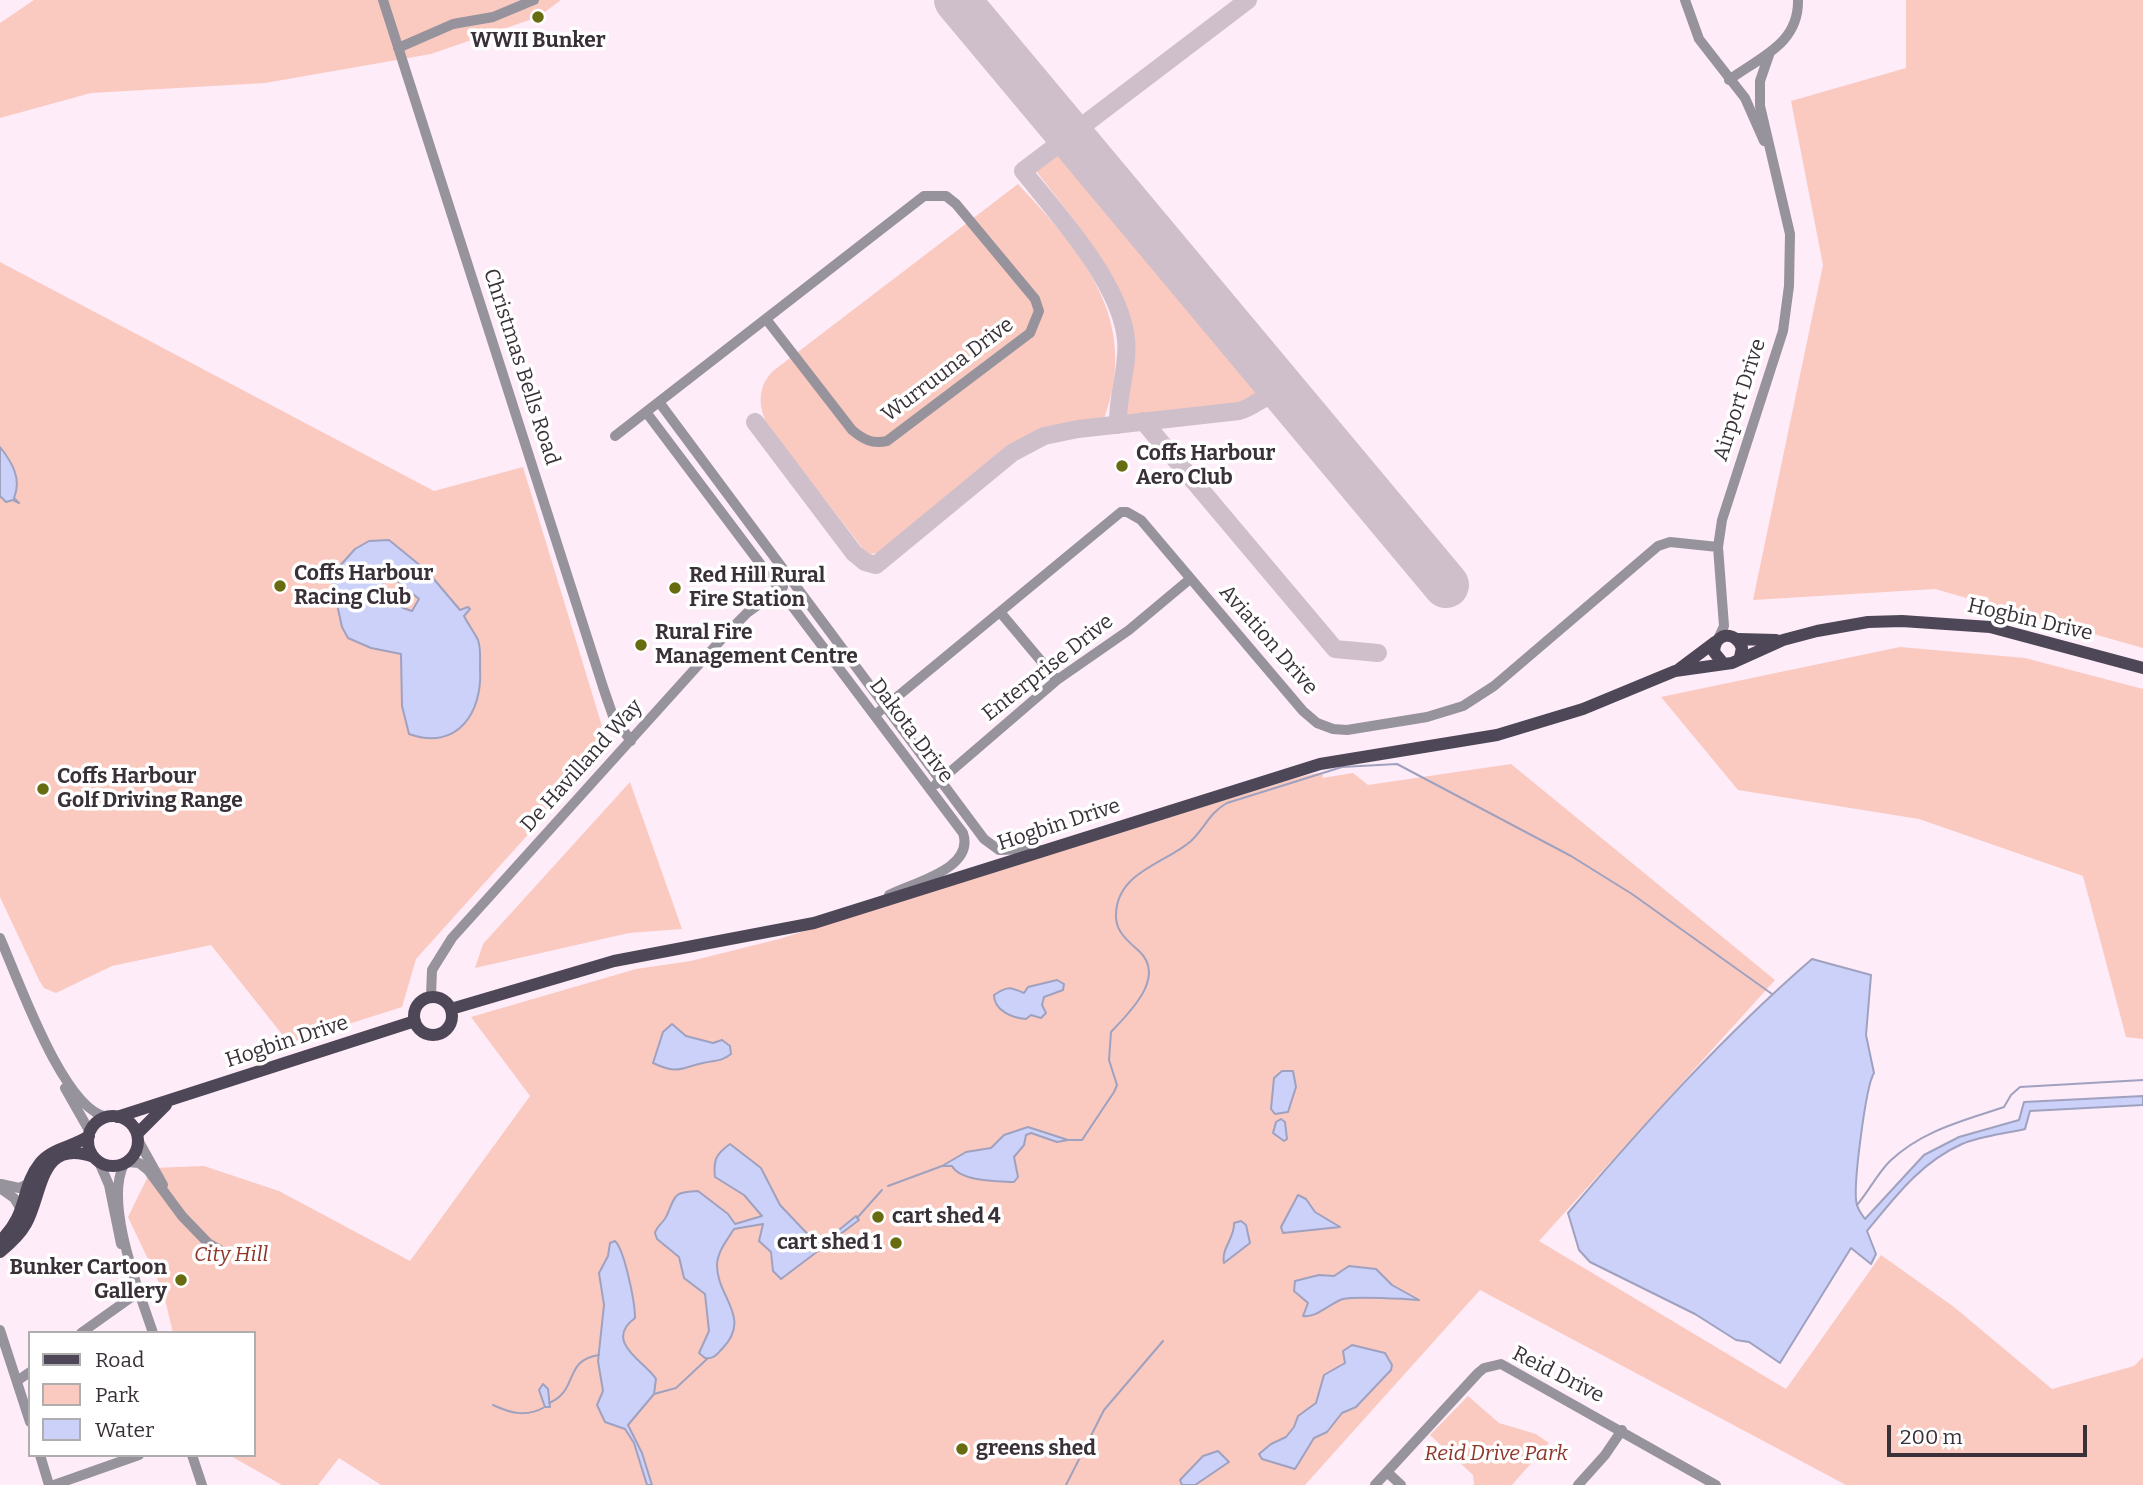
<!DOCTYPE html>
<html>
<head>
<meta charset="utf-8">
<style>
	body { margin:0 }
	#map { position:relative; width:2143px; height:1485px; overflow:hidden; background:#feecf9; font-family:Bitter,serif }
	canvas { display:block }
	.legend { position:absolute; left:28px; top:1331px; width:228px; height:126px; box-sizing:border-box; background:#fff; border:2px solid #b0adaf; margin:0; padding:9px 12px; list-style:none; font-size:21px; color:#393137 }
	.legend li { display:flex; align-items:center; gap:14px; height:35px }
	.legend b { width:35px; border:2px solid #b0adaf }
	.scale { position:absolute; left:1887px; top:1425px; width:200px; height:32px; box-sizing:border-box; border:4px solid #393137; border-top:0; padding-left:9px; font-size:21px; line-height:24px; white-space:nowrap; color:#393137; -webkit-text-stroke:5px #fff; paint-order:stroke }
</style>
</head>
<body>
<div id="map">
<canvas width="2143" height="1485"></canvas>
<ul class="legend">
<li><b style="height:9px;background:#4e4757"></b>Road</li>
<li><b style="height:19px;background:#facac1"></b>Park</li>
<li><b style="height:19px;background:#cbd1f9"></b>Water</li>
</ul>
<div class="scale">200 m</div>
</div>
<script>
const ctx = document.querySelector('canvas').getContext('2d');
ctx.lineJoin = 'round';
function paint(path, color) {
  ctx.fillStyle = color;
  ctx.fill(path, 'evenodd');
}
function stroke(path, color, width, dash) {
  ctx.strokeStyle = color;
  ctx.lineWidth = width;
  ctx.lineCap = dash ? 'butt' : 'round';
  ctx.setLineDash(dash || []);
  ctx.stroke(path);
}
function write(font, color, halo, rows, align = 'center') {
  ctx.font = font + ' Bitter,serif';
  ctx.lineWidth = 7;
  ctx.setLineDash([]);
  ctx.textBaseline = 'middle';
  ctx.strokeStyle = halo;
  ctx.fillStyle = color;
  for (const [text, x, y, turn = 0] of rows) {
    ctx.save();
    ctx.translate(x, y);
    ctx.rotate((+turn || 0) * Math.PI / 180);
    ctx.textAlign = isNaN(turn) ? turn : align;
    if (halo) ctx.strokeText(text, 0, 0);
    ctx.fillText(text, 0, 0);
    ctx.restore();
  }
}
const green = new Path2D(`
	M34 0H561L538 17 431 54 265 83 91 93 0 118V23Z
	M1906 0H2143V648L1935 589 1753 600 1823 265 1791 101 1906 68Z
	M1068 152 1075 154 1263 380V391L1250 404 1240 407 1124 420C1127 395 1136 369 1132 344 1124 277 1076 223 1036 171L1059 153Z
	M1018 184C1082 252 1141 320 1104 419L1034 433 1004 448 884 553 867 554 768 426C758 407 757 387 773 371Z
	M0 262 434 491 523 467 602 726 601 745 587 769 416 959 402 1007 289 1043 211 945 112 966 56 993 44 988 39 980 0 897Z
	M1900 647 2025 658 2143 689V1039L2126 1037 2083 876 1919 819 1738 790 1661 697Z
	M1511 764 1775 980 1539 1241 1786 1389 1881 1255 1954 1307 2052 1389 2134 1366 2143 1357V1485H1846L1480 1290 1305 1485H381L339 1458 318 1485H282L229 1455H254V1333H173L163 1291 128 1217 152 1168 204 1166 279 1191 410 1261 530 1096 471 1017 636 969 691 961 779 939 1299 777 1318 773 1323 775 1322 778 1353 773 1368 785Z
	M630 782 682 929 629 933 475 968 483 944Z
	M1468 1396 1499 1423 1536 1434 1549 1443 1512 1485H1474L1473 1475 1430 1435Z`);
const water = new Path2D(`
	M0 447C12 462 22 479 14 498L19 503 13 500 6 502 0 496Z
	M389 540 427 571 460 610 468 607 470 609 464 616C468 624 474 632 478 640 481 648 480 659 480 668 483 713 457 751 409 734L402 706 401 654 371 648 348 638 342 627 332 582 338 568 355 549 369 541ZM390 575 419 599 412 611 403 608 382 585Z
	M1812 959 1871 975 1866 1035 1874 1073C1866 1085 1852 1190 1857 1205 1858 1209 1862 1215 1865 1219L1924 1155 1959 1137 2019 1120 2024 1102 2143 1096V1105L2030 1111 2025 1129C2004 1134 1981 1136 1962 1144 1921 1162 1895 1197 1867 1231L1876 1254 1871 1264 1851 1248 1780 1363 1749 1342 1736 1340 1695 1314 1590 1262 1579 1250 1568 1213C1645 1123 1723 1036 1812 959Z
	M1057 980 1064 984 1063 990 1044 997 1042 1005 1046 1013 1041 1018 1031 1015 1026 1019C1013 1018 994 1011 994 995 1007 986 1010 987 1024 993L1028 987Z
	M672 1024 686 1036 713 1043 722 1040 730 1046 731 1054C721 1062 715 1060 703 1063 680 1068 679 1075 653 1063L663 1032Z
	M1282 1071H1293L1296 1087 1288 1112 1275 1114 1271 1109 1274 1078Z
	M1281 1119 1285 1122 1287 1139 1284 1141 1273 1133 1276 1122Z
	M1028 1127 1068 1140 1057 1142 1031 1133 1026 1135 1024 1145 1014 1157 1018 1177 1014 1182C998 1181 961 1182 952 1166H942L966 1152 991 1148 1004 1135Z
	M730 1144 761 1168 780 1205 817 1244 828 1239 856 1216 859 1220 781 1279 773 1271 771 1252 759 1241 763 1224 734 1229C727 1240 718 1251 717 1264 716 1297 753 1317 722 1349 716 1355 714 1359 705 1358L699 1353 709 1331 705 1294 684 1278 679 1257 657 1239 655 1233C657 1225 664 1223 667 1215 676 1194 674 1192 698 1191L728 1214 735 1224 762 1216 744 1195 715 1177C713 1160 716 1154 730 1144Z
	M1298 1195 1306 1199 1315 1212 1340 1227 1283 1233 1281 1227Z
	M1241 1221 1246 1225 1250 1243 1224 1263C1221 1248 1235 1238 1234 1223Z
	M615 1241C624 1249 635 1301 635 1318 602 1342 647 1363 656 1379L654 1394 628 1425 642 1453 652 1485H647L634 1443 625 1429 605 1422 597 1405 603 1391 598 1361 604 1305 599 1273 608 1256 610 1243Z
	M1349 1266 1376 1269 1392 1285 1419 1300C1407 1299 1355 1296 1343 1299 1330 1303 1317 1318 1303 1316L1308 1303 1294 1291 1295 1281 1319 1275 1334 1276Z
	M1352 1345 1385 1353 1392 1365 1391 1370 1356 1407 1342 1413 1327 1432 1314 1438 1295 1469 1262 1459 1259 1454 1271 1444 1286 1437 1294 1427 1298 1416 1316 1403 1324 1375 1345 1363 1343 1351Z
	M543 1384 548 1389 550 1407H545L539 1390Z
	M1218 1451 1229 1462 1195 1485H1182L1180 1480 1203 1456Z`);
const stream = new Path2D(`
	M1068 1140H1082L1114 1092 1117 1085 1109 1060 1111 1032C1129 1013 1167 977 1139 951 1129 942 1116 932 1116 917 1115 872 1165 864 1191 841 1205 828 1209 813 1227 803L1342 767 1397 764 1571 856 1632 894 1772 994
	M888 1186 942 1166
	M1857 1205C1869 1191 1877 1174 1890 1161 1923 1130 1963 1121 2004 1107L2011 1095 2020 1087 2143 1080
	M857 1218 882 1190
	M654 1394 676 1388 707 1359
	M549 1403C579 1391 563 1360 599 1355
	M493 1405C512 1414 527 1417 545 1407
	M1066 1485 1104 1410 1163 1341`);
const taxiway = new Path2D(`
	M1058 120 1072 127 1085 123
	M1056 146 1070 143 1083 150
	M1265 397 1271 385 1269 373
	M1143 421 1335 649 1378 653
	M755 422 854 553 865 562 876 565 1012 453 1044 436 1078 429 1239 411C1257 407 1268 388 1288 396
	M1118 425C1117 394 1129 367 1126 339 1120 282 1058 215 1023 171L1248 0`);
const runway = new Path2D(`
	M957 0 1446 585`);
const minor = new Path2D(`
	M383 0 604 690 613 716 631 741
	M1685 0 1699 39 1745 98 1764 141
	M398 48 453 24 493 17 534 0
	M1729 80C1760 57 1799 44 1798 0
	M659 402 984 839 999 850 1037 849
	M646 412 963 833C975 869 914 882 889 895
	M615 436C718 356 821 276 924 196H946L956 204 1035 299 1039 311 1030 333 887 441C872 444 864 440 852 430L766 319
	M1000 612 1057 680
	M1718 639 1724 626 1718 547 1722 520 1783 331 1789 286 1790 234 1760 106V81L1770 52
	M875 715 1121 512H1127L1141 520 1303 711 1317 723 1333 729 1347 730 1427 717 1463 706 1494 686 1658 546 1670 542 1718 547
	M936 784 1057 680 1129 630 1190 579
	M0 938C18 978 63 1110 107 1117
	M431 996 432 970 452 938 729 631 747 613 783 587
	M65 1088 90 1132
	M138 1140 163 1185
	M99 1162 109 1185 121 1244
	M127 1162 139 1163 148 1170 182 1216 208 1243 220 1250
	M124 1164C104 1204 139 1291 153 1333
	M1 1184 19 1188 30 1183
	M0 1188 14 1198 22 1211
	M0 1330 30 1422
	M81 1333 140 1291
	M17 1381 30 1372
	M40 1455 49 1485
	M192 1455 202 1485
	M1387 1472 1401 1485
	M54 1485 139 1455
	M1375 1485 1478 1373 1484 1368 1501 1364 1716 1485
	M1578 1485 1605 1455 1622 1430`);
const major = new Path2D(`
	M1738 639 1776 640
	M1723 663 1714 652C1715 632 1735 630 1742 648L1740 657
	M1679 669 1715 642
	M414 1016a19 19 0 1 1 38 0a19 19 0 1 1-38 0Z
	M451 1009 614 961 814 923 1320 764 1497 735 1583 709 1675 671 1732 663 1783 640 1817 631 1868 622 1902 621 1990 627 2143 668
	M88 1141a25 25 0 1 1 50 0a25 25 0 1 1-50 0Z
	M117 1117 415 1021
	M137 1134 166 1105
	M0 1241C29 1214 20 1188 40 1163 52 1148 73 1147 89 1136
	M0 1252C10 1244 20 1235 26 1224 43 1194 39 1137 94 1157`);
const markers = [
	[538,17,7,"#676c10"],
	[1122,466,7,"#676c10"],
	[280,586,7,"#676c10"],
	[675,588,7,"#676c10"],
	[641,645,7,"#676c10"],
	[43,789,7,"#676c10"],
	[878,1217,7,"#676c10"],
	[896,1243,7,"#676c10"],
	[181,1280,7,"#676c10"],
	[962,1449,7,"#676c10"]
];
const poiNames = [
	["WWII Bunker",538,41,"center"],
	["Coffs Harbour",1136,454],
	["Aero Club",1136,478],
	["Coffs Harbour",294,574],
	["Racing Club",294,598],
	["Red Hill Rural",689,576],
	["Fire Station",689,600],
	["Rural Fire",655,633],
	["Management Centre",655,657],
	["Coffs Harbour",57,777],
	["Golf Driving Range",57,801],
	["cart shed 4",892,1217],
	["cart shed 1",882,1243,"right"],
	["Bunker Cartoon",167,1268,"right"],
	["Gallery",167,1292,"right"],
	["greens shed",976,1449]
];
const streetNames = [
	["Christmas Bells Road",521,367,72],
	["Wurruuna Drive",948,370,-37],
	["Airport Drive",1740,400,-72],
	["Hogbin Drive",2030,620,13],
	["Aviation Drive",1268,640,49],
	["Enterprise Drive",1048,668,-38],
	["Dakota Drive",911,731,53],
	["De Havilland Way",582,766,-48],
	["Hogbin Drive",1059,825,-18],
	["Hogbin Drive",287,1042,-18],
	["Reid Drive",1558,1375,27]
];
const parkNames = [
	["City Hill",231,1255],
	["Reid Drive Park",1496,1454]
];
paint(green, '#facac1');
paint(water, '#cbd1f9');
stroke(water, '#9fa1bf', 2);
stroke(stream, '#9fa1bf', 2);
stroke(taxiway, '#cfbfca', 18);
stroke(runway, '#cfbfca', 46);
stroke(minor, '#97939c', 10);
stroke(major, '#4e4757', 12);
for (const [x, y, r, color] of markers) {
  const dot = new Path2D();
  dot.arc(x, y, r, 0, 2 * Math.PI);
  ctx.fillStyle = color;
  ctx.fill(dot);
  stroke(dot, '#fff', 2.5);
}
write('bold 21px', '#393137', '#fff', poiNames, 'left');
write('21px', '#393137', '#fff', streetNames);
write('italic 21px', '#8e362a', '#fff', parkNames);
</script>
</body>
</html>
